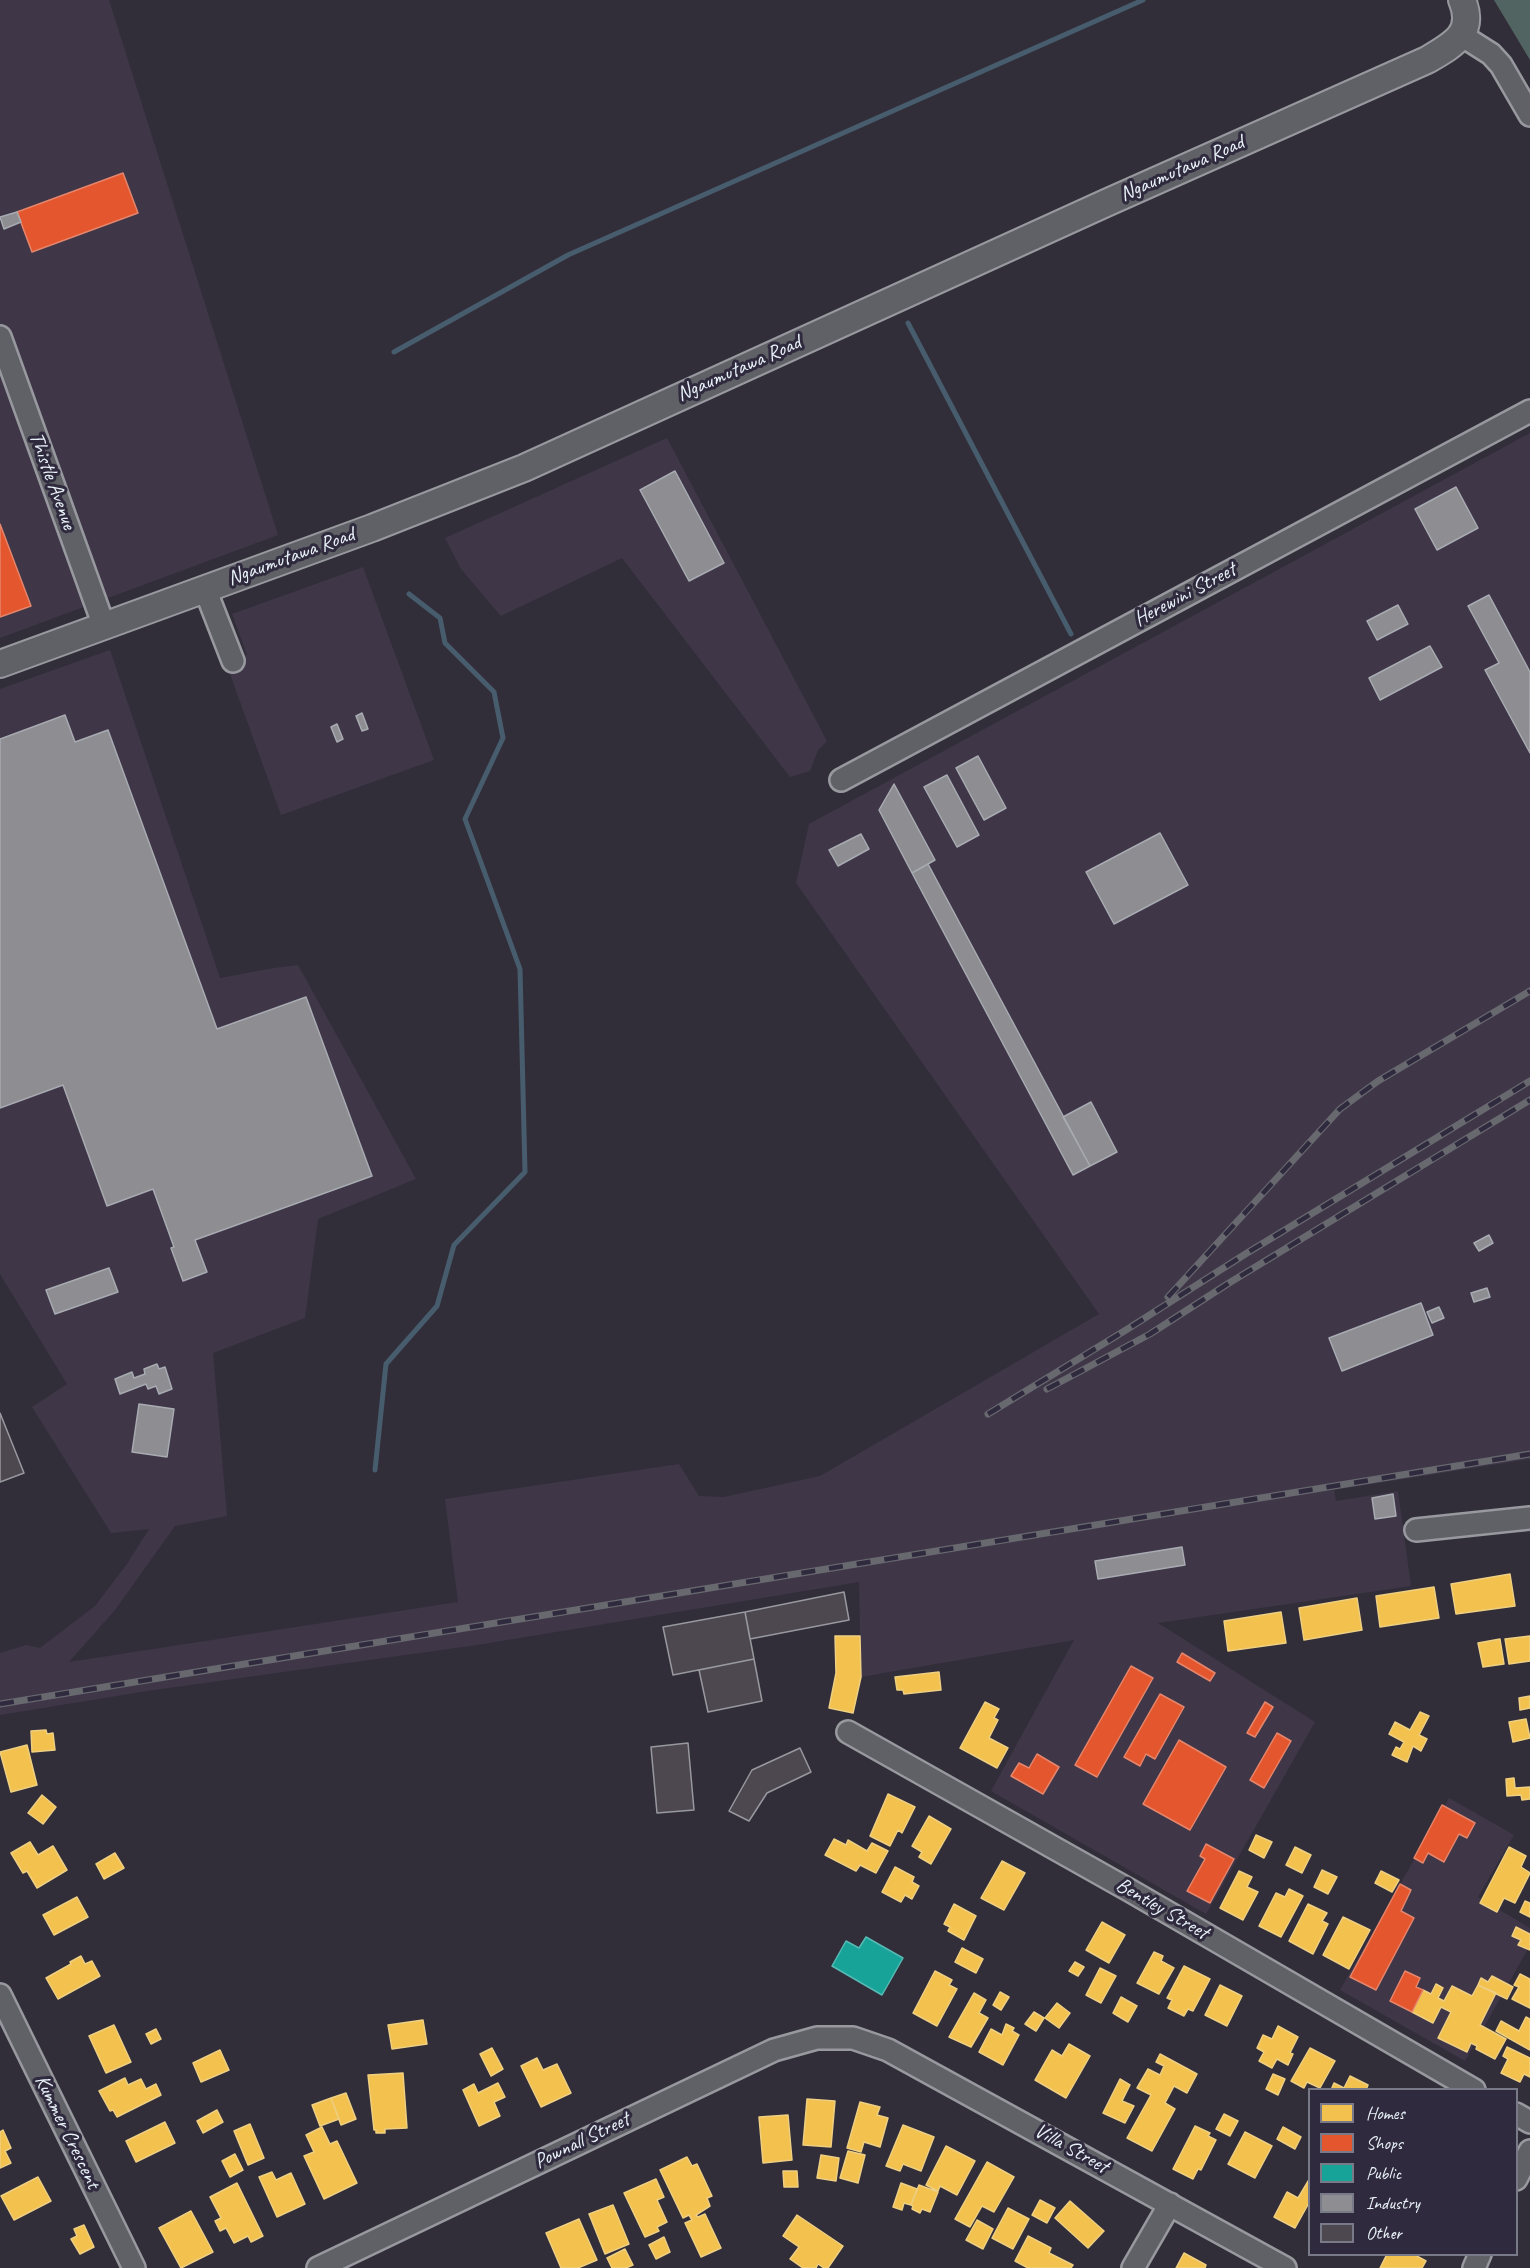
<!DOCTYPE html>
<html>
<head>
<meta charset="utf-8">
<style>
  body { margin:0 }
  #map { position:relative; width:1530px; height:2268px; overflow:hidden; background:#312e39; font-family:Caveat,sans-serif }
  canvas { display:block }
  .legend { position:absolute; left:1308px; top:2088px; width:210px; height:168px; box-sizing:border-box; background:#2f2a3d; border:2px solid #797a88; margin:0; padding:8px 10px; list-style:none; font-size:18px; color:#e8f1f8 }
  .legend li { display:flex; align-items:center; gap:12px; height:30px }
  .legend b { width:30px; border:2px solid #797a88 }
</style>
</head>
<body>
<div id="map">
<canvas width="1530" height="2268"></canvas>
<ul class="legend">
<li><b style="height:16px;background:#f2c14e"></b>Homes</li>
<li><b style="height:16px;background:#e4572e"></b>Shops</li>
<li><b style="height:16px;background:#17a398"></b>Public</li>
<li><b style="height:16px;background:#8d8d92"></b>Industry</li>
<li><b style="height:16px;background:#4d4750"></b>Other</li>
</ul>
</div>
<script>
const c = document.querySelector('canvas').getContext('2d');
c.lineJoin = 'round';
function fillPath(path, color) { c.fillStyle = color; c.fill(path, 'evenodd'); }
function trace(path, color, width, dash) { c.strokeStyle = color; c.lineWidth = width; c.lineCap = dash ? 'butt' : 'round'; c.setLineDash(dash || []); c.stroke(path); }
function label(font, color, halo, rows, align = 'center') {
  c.font = font + ' Caveat,sans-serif'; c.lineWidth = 6; c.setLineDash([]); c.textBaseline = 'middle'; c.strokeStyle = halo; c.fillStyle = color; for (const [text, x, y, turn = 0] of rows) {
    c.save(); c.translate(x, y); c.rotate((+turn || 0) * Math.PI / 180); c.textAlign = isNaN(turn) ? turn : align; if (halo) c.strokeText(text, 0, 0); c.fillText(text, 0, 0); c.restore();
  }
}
fillPath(new Path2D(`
  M0 0H109L278 535 0 638Z
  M1530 433V1459L1334 1490 1336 1501 1398 1491 1411 1586 1158 1623 1315 1722 1206 1914 991 1791 1074 1640 861 1677 859 1582 477 1645 147 1691 0 1715V1653L26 1645 40 1648 95 1606 127 1564 149 1529 111 1533 32 1407 67 1384 0 1274V689L110 650 220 978 274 968 298 965 416 1179 318 1219 305 1318 213 1353 227 1516 175 1526 115 1610 69 1662 458 1602 445 1499 679 1464 699 1496 724 1497 820 1476 1099 1314 796 883 809 824Z
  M667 438 827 741 818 750 810 771 790 777 622 558 501 616 461 569 445 538Z
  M363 567 434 760 281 815 226 663 247 655 232 614Z
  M1449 1798 1514 1835 1478 1897 1530 1928V1945L1465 2061 1340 1990Z`), '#3f3648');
fillPath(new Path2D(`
  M1494 0H1530V60Z`), '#516461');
const homes = new Path2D(`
  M1510 1574 1515 1606 1456 1614 1451 1584Z
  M1434 1587 1439 1618 1380 1627 1376 1596Z
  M1357 1598 1362 1630 1304 1640 1299 1608Z
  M1281 1612 1286 1643 1228 1651 1224 1621Z
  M835 1636H860L861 1677 853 1713 829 1708 836 1673Z
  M1530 1636V1661L1509 1664 1505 1639Z
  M1500 1639 1504 1664 1483 1667 1478 1643Z
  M939 1672 941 1690 904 1694 903 1690H897L895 1677Z
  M1530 1696V1708L1520 1710 1519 1698Z
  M985 1702 999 1709 994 1718 998 1720 989 1738 1008 1748 997 1768 960 1748Z
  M1420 1712 1429 1716 1419 1735 1427 1739 1421 1751 1413 1746 1407 1762 1392 1755 1396 1747 1400 1749 1404 1742 1389 1734 1395 1722 1410 1730Z
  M1526 1719 1530 1738 1513 1742 1509 1722Z
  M46 1730 47 1734 53 1733 55 1750 32 1752 31 1731Z
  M27 1745 37 1785 11 1792 0 1752Z
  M1514 1778 1515 1788 1530 1787V1799L1522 1800 1521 1795 1507 1796 1506 1779Z
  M888 1794 915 1807 902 1833 898 1830 890 1846 870 1836Z
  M42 1795 56 1807 43 1824 28 1813Z
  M929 1816 951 1829 931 1864 919 1857 922 1852 912 1846Z
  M1256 1835 1272 1842 1264 1858 1249 1850Z
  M834 1839 846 1845 848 1840 867 1851 872 1843 888 1851 876 1873 860 1865 856 1871 825 1855Z
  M30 1842 38 1855 53 1846 67 1870 37 1888 27 1871 23 1873 11 1853Z
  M1295 1847 1311 1855 1302 1873 1286 1865Z
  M1509 1847 1526 1856 1521 1867 1530 1873 1515 1903 1504 1898 1497 1912 1480 1903Z
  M115 1853 124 1868 104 1879 96 1864Z
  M1002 1861 1025 1873 1004 1910 981 1898Z
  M895 1867 914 1877 912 1882 919 1886 912 1899 905 1895 901 1902 882 1892Z
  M1322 1870 1337 1877 1328 1894 1314 1887Z
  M1239 1871 1252 1877 1247 1887 1258 1892 1243 1920 1220 1908Z
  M1381 1871 1399 1880 1392 1892 1375 1883Z
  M1289 1889 1303 1896 1281 1937 1259 1926 1276 1893 1285 1897Z
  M77 1897 88 1917 54 1935 43 1915Z
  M1525 1901 1530 1903V1917L1520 1912Z
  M954 1904 976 1916 964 1940 948 1931 950 1927 944 1924Z
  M1308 1904 1327 1913 1322 1921 1328 1924 1313 1954 1289 1941Z
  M1343 1917 1370 1930 1349 1969 1323 1955Z
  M1102 1922 1125 1935 1109 1963 1086 1950Z
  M1516 1927 1530 1934V1950L1518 1945 1521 1940 1512 1936Z
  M962 1948 983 1959 976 1973 955 1962Z
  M1154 1952 1163 1956 1161 1961 1174 1968 1159 1994 1137 1983Z
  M81 1956 85 1964 92 1961 100 1976 58 1999 46 1978 71 1964 70 1962Z
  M1075 1962 1084 1967 1078 1976 1069 1971Z
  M1184 1966 1210 1979 1193 2011 1188 2009 1184 2016 1168 2008 1172 2000 1167 1998Z
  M1100 1968 1116 1976 1101 2003 1086 1995Z
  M935 1971 952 1980 949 1985 957 1989 937 2026 913 2013Z
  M1520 1974 1530 1979V2008L1512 1999 1519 1987 1514 1985Z
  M1492 1976 1513 1987 1507 1999 1478 1985 1481 1978 1488 1982Z
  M1436 1984 1443 1988 1438 1998 1444 2001 1452 1986 1472 1996 1478 1985 1496 1993 1480 2025 1506 2039 1495 2059 1476 2049 1477 2046 1471 2043 1467 2052 1438 2038 1451 2012 1441 2007 1433 2023 1412 2012 1423 1990 1431 1994Z
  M1220 1985 1242 1996 1227 2026 1205 2015Z
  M1000 1992 1009 1997 1001 2010 993 2005Z
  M974 1993 986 2000 979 2013 988 2018 971 2047 949 2037Z
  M1121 1997 1137 2006 1128 2022 1113 2013Z
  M1057 2003 1070 2013 1059 2028 1045 2018Z
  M1034 2012 1044 2018 1036 2031 1025 2024Z
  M1526 2017 1530 2019V2050L1496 2031 1501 2021 1519 2031Z
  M423 2020 427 2044 392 2049 388 2025Z
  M1006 2024 1014 2028 1012 2031 1019 2035 1003 2065 979 2052 991 2029 1002 2035Z
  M114 2025 131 2062 106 2073 89 2036Z
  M1278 2026 1298 2037 1290 2053 1293 2054 1288 2065 1277 2059 1272 2068 1259 2061 1264 2052 1257 2048 1263 2035 1272 2039Z
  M156 2029 161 2039 151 2044 146 2034Z
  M1069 2044 1090 2056 1066 2098 1035 2080 1052 2050 1062 2056Z
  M1507 2047 1530 2058V2077L1524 2074 1520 2082 1501 2073 1508 2059 1503 2056Z
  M492 2048 503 2069 491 2076 480 2054Z
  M1310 2048 1335 2061 1320 2088 1307 2082 1304 2088 1291 2081Z
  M220 2050 229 2070 201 2082 193 2063Z
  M1160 2054 1197 2074 1187 2093 1174 2086 1165 2103 1175 2109 1152 2151 1127 2138 1151 2095 1137 2088 1148 2069 1160 2075 1164 2066 1156 2062Z
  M537 2058 543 2070 557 2064 571 2093 541 2107 521 2066Z
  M403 2073 407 2128 385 2129V2133H376V2130H374L368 2075Z
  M1273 2074 1285 2079 1278 2095 1266 2089Z
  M1350 2076 1368 2085 1366 2090H1331L1334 2083 1344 2088Z
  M125 2078 128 2085 141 2079 146 2089 156 2084 161 2095 117 2117 113 2110 110 2111 99 2091Z
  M1120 2079 1130 2085 1122 2101 1134 2106 1125 2123 1103 2113Z
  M498 2083 505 2097 494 2102 500 2116 479 2126 463 2090 474 2084 478 2093Z
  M346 2093 356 2119 341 2125 331 2098Z
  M331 2098 339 2119 320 2126 312 2105Z
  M807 2099 835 2101 831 2147 803 2145Z
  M860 2102 880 2107 877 2115 888 2118 880 2147 864 2142 861 2152 847 2148Z
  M217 2110 223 2122 203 2133 197 2121Z
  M1224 2114 1238 2121 1230 2136 1216 2129Z
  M788 2115 792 2160 763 2163 759 2117Z
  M165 2122 175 2143 136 2162 126 2141Z
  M250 2124 264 2158 248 2165 234 2131Z
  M903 2125 934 2137 921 2171 903 2164 900 2171 886 2166Z
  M1195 2126 1210 2133 1208 2136 1216 2140 1201 2170 1198 2169 1193 2179 1173 2169Z
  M322 2127 330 2144 337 2141 357 2183 324 2199 304 2156 314 2152 306 2135Z
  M1283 2127 1301 2137 1295 2149 1277 2139Z
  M3 2130 11 2148 5 2151 11 2163 0 2168V2132Z
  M1245 2132 1272 2146 1255 2178 1228 2164Z
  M946 2146 975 2161 957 2195 940 2186 938 2191 926 2185Z
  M848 2151 865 2155 858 2183 840 2178Z
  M235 2154 243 2170 230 2177 222 2161Z
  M821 2155 839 2158 836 2181 817 2178Z
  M687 2157 692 2166 697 2164 712 2196 707 2198 710 2206 696 2215 698 2217 705 2214 721 2248 701 2257 685 2223 692 2220 689 2215 683 2218 660 2170Z
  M987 2162 1014 2177 994 2212 982 2206 970 2227 955 2219Z
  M783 2171H797L798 2187H784Z
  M272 2172 276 2180 291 2173 305 2204 277 2217 259 2177Z
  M38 2177 51 2201 14 2220 1 2196Z
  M1310 2178V2201L1295 2228 1274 2217 1287 2192 1298 2198Z
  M656 2179 664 2197 657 2200 667 2222 657 2227 659 2231 645 2237 624 2193Z
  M237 2183 263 2236 251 2242 248 2236 234 2243 226 2228 220 2231 215 2221 221 2218 210 2197Z
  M901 2183 917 2189 911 2205 904 2203 902 2210 893 2207Z
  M919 2185 938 2192 930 2212 922 2209 920 2213 912 2209 913 2206 911 2205Z
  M1040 2200 1055 2208 1047 2223 1032 2215Z
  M1070 2201 1104 2231 1088 2248 1055 2218Z
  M613 2205 629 2244 605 2254 589 2214Z
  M1008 2208 1029 2219 1013 2249 992 2238Z
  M191 2211 213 2252 181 2268 159 2228Z
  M797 2215 843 2246 828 2268H824L818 2264 816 2268H803L790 2259 799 2247 783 2236Z
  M579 2219 597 2260 578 2268H561L546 2233Z
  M977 2220 993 2229 983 2249 966 2240Z
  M84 2225 94 2247 80 2254 71 2239 77 2236 74 2229Z
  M1028 2236 1051 2248 1049 2253 1073 2265 1071 2268H1028L1015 2261Z
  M664 2237 670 2252 656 2259 649 2245Z
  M625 2249 633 2265 626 2268H612L607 2258Z
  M1184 2253 1206 2265 1205 2268H1176Z
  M1387 2254H1413L1426 2261 1422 2268H1380Z`);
fillPath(homes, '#f2c14e');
trace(homes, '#efcf81', 1.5);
const shops = new Path2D(`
  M123 173 138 213 32 252 17 212Z
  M0 524 31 606 0 617Z
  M1182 1653 1215 1673 1210 1681 1177 1662Z
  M1131 1666 1153 1678 1097 1777 1075 1765Z
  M1160 1694 1184 1707 1155 1759 1146 1754 1140 1766 1124 1757Z
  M1265 1702 1273 1707 1255 1737 1247 1733Z
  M1277 1733 1291 1741 1264 1788 1250 1780Z
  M1179 1740 1226 1767 1190 1830 1143 1804Z
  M1037 1754 1059 1767 1043 1794 1011 1776 1019 1763 1029 1768Z
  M1442 1805 1475 1823 1467 1838 1459 1834 1444 1862 1428 1853 1423 1863 1414 1858Z
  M1206 1844 1234 1859 1210 1903 1187 1891 1205 1859 1200 1856Z
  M1400 1884 1411 1890 1401 1911 1414 1918 1376 1990 1350 1977Z
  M1405 1971 1420 1978 1416 1987 1423 1990 1412 2012 1390 2001Z`);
fillPath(shops, '#e4572e');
trace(shops, '#e5856b', 1.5);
const public = new Path2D(`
  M866 1937 903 1958 882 1995 832 1966 846 1941 859 1948Z`);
fillPath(public, '#17a398');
trace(public, '#56bab5', 1.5);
const industry = new Path2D(`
  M17 212 21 222 4 229 0 217Z
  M675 471 724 563 689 581 640 490Z
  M1456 487 1478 528 1437 550 1415 509Z
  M1489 595 1530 672V753L1485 670 1499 663 1468 606Z
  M1398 605 1408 624 1377 640 1367 621Z
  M1430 646 1442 667 1380 700 1369 678Z
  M362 713 368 729 362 731 356 716Z
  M65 715 75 742 108 730 217 1029 306 997 372 1176 195 1240 207 1272 183 1281 171 1248 174 1247 153 1189 107 1206 63 1085 0 1108V739Z
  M337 724 343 739 337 742 331 727Z
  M978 756 1006 808 984 820 956 768Z
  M947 775 979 835 957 847 924 787Z
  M894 784 935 860 912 873 879 810Z
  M1160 833 1188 885 1114 924 1086 872Z
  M861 834 869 849 838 866 829 850Z
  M928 864 1090 1166 1073 1175 912 873Z
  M1091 1102 1117 1152 1090 1166 1063 1117Z
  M1489 1235 1493 1243 1479 1251 1474 1243Z
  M109 1268 118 1292 55 1314 46 1290Z
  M1487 1288 1490 1297 1474 1302 1471 1293Z
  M1421 1303 1433 1335 1342 1371 1329 1338Z
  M1439 1307 1444 1318 1432 1323 1427 1312Z
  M157 1364 159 1369 165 1367 172 1389 159 1394 156 1386 148 1389 146 1384 120 1394 115 1379 132 1372 134 1378 145 1374 144 1369Z
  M139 1404 174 1409 167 1457 132 1452Z
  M1393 1494 1396 1516 1375 1519 1372 1498Z
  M1182 1547 1185 1565 1098 1579 1095 1561Z`);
fillPath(industry, '#8d8d92');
trace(industry, '#a8abb1', 1.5);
trace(new Path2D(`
  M908 323 1071 634
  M394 352 568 255 1143 0
  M375 1470 386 1364 437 1306 454 1245 525 1172 520 969 465 819 503 738 494 692 445 643 440 618 409 594`), '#475c6d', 5);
const building = new Path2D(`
  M0 1413 24 1473 0 1482Z
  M844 1592 849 1620 750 1639 745 1612Z
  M745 1612 754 1659 673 1675 663 1627Z
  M754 1659 762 1701 708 1712 699 1670Z
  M688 1743 694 1810 657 1813 651 1747Z
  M800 1748 811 1772 767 1793 749 1821 729 1811 752 1770Z`);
fillPath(building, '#4d4750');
trace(building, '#98999f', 1.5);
const minor = new Path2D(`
  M1461 35 1491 54 1501 65 1530 115
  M0 337 104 626
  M205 589 233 661
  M841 780 1530 411
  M1416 1530 1530 1518
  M848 1732 1129 1890 1474 2090
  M0 1995 134 2268
  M1516 2114 1530 2122
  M1516 2179 1530 2151
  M318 2268 774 2050 817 2038H853L888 2050 1285 2268
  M1133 2268 1170 2204
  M1474 2268 1480 2254`);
const major = new Path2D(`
  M0 664 372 528 524 468 1106 203 1427 60C1453 45 1476 33 1462 0`);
trace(minor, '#98999f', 26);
trace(major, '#98999f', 30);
trace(minor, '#606067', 21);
trace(major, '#606067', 26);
const rail = new Path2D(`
  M1168 1297 1340 1109 1378 1081 1530 991
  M1047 1389 1150 1334 1229 1283 1530 1100
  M988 1414 1126 1330 1247 1253 1530 1081
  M0 1704 1530 1454`);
trace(rail, '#68686f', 7);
trace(rail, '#2f2a3d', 4.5, [14]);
label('21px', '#e8f1f8', '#2f2a3d', [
  ["Ngaumutawa Road",1182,169,-24],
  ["Ngaumutawa Road",739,369,-24],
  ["Thistle Avenue",52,481,70],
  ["Ngaumutawa Road",291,557,-20],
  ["Herewini Street",1185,595,-28],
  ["Bentley Street",1162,1909,30],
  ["Kummer Crescent",67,2132,64],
  ["Pownall Street",582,2141,-26],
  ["Villa Street",1071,2149,29]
]);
</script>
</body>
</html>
